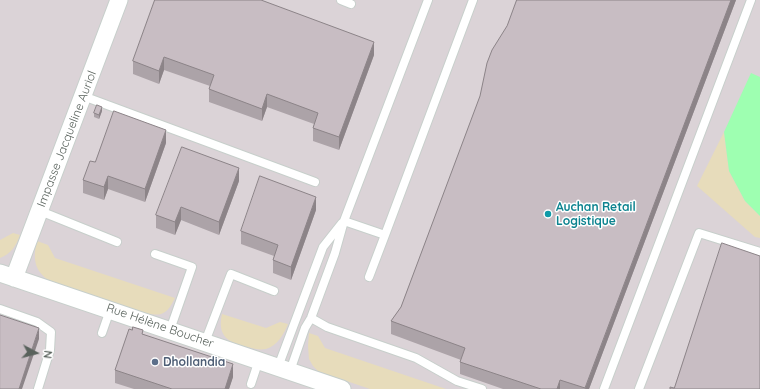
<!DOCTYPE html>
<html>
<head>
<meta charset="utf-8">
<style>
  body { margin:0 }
  #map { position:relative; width:760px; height:389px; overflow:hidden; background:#ede0e6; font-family:Quicksand,sans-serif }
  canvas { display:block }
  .north { position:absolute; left:16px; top:333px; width:40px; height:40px; -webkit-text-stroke:3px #fff; paint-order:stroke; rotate:97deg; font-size:11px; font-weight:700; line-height:16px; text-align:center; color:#59625c }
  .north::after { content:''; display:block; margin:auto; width:14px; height:18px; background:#59625c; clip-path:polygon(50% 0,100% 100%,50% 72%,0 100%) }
</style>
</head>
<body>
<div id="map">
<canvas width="760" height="389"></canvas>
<div class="north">N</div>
</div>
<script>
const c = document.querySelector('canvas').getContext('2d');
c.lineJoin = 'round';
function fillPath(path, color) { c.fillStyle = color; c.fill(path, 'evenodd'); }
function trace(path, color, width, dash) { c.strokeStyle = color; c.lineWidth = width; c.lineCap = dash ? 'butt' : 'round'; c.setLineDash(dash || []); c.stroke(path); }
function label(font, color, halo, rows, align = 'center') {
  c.font = font + ' Quicksand,sans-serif'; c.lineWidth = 3; c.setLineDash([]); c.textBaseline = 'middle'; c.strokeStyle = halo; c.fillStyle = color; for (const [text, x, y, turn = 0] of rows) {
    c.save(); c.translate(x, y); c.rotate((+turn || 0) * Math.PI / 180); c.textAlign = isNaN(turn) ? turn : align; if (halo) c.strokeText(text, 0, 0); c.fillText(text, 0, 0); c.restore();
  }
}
fillPath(new Path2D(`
  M0 0H760V389H0Z`), '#dbd3d7');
fillPath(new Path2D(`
  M724 132 729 171 745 201 760 216V238L755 237 697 186Z
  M13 233 20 235C16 246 11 254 0 258V240Z
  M37 241 48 245 55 258 175 298C171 305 169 311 161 314 147 319 72 290 54 283 35 274 32 260 37 241Z
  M222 314 266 328 280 322 288 324C284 334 277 346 266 349 260 350 254 349 248 347 228 343 217 336 222 314Z
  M309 333 318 336 325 348 446 389H370L326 374 318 371 313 366 309 359 308 346Z`), '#e7dcbb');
fillPath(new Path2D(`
  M751 73 760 77V216L745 201 729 171 724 132Z`), '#9effb1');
const service = new Path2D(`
  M341 0 351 4
  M83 96 315 182
  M40 211 117 242
  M344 221 385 235 473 0
  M155 254 192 267 170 330
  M369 277 385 235
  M0 309 37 322 51 332 50 350 38 389
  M311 318 327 327 416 358 457 381 482 389
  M102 333 110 310
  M205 342 231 274 274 291
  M278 367 323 247 342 223
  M290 371 305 328 311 318 335 253 344 221 428 0
  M251 384 259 360
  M604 389 751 0
  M639 389 699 233 760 252`);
const minor = new Path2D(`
  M0 273 342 389
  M14 278 119 0`);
trace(service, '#c7cfcb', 10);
trace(minor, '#c7cfcb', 19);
trace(service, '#fff', 8);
trace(minor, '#fff', 17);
fillPath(new Path2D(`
  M155 0 374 55 339 150 313 141V128L314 124 267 107 262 121 209 102V89L210 86 164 70 159 84 133 74V61Z
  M517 0H736L589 389H503L460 374V362L461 360 391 334V321L401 307Z
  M102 111 99 119 94 117V113Z
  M166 143 145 202 108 189 104 200 83 193V180Z
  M239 181 219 235 181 220 175 235 156 228V215Z
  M316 210 291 280 273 273V260L274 256 241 244V231Z
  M143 334 233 377 229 389H134L115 383V370Z`), '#aca3a8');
fillPath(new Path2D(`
  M731 0H736L589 389H585Z
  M374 42V55L339 150V137Z
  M164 57V70L159 84V71Z
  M267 94V107L262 121V109Z
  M102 107V111L99 119V115Z
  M166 130V143L145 202V189Z
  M239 168V181L219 235V222Z
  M108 176V189L104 200V187Z
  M316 197V210L291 280V267Z
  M181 207V220L175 235V222Z
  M39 328V339L22 389H19Z
  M233 364V377L229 389H225Z
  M560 380V389H557Z`), '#8c8488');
const building = new Path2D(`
  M155 0H261L374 42 339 137 313 128 318 113 267 94 262 109 209 89 214 75 164 57 159 71 133 61Z
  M517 0H731L585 388 560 380 557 389H541L460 362 465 348 391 321 401 307 480 96 487 63 492 50 507 26Z
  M97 105 102 107 99 115 94 113Z
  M114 111 166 130 145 189 108 176 104 187 83 180 90 161 95 162Z
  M182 147 239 168 219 222 181 207 175 222 156 215Z
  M260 176 316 197 291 267 273 260 278 245 241 231Z
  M722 243 760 256V389H670V387L674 388Z
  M0 315 39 328 19 389H0Z
  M133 327 143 330 142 334 233 364 225 389H172L115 370 129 329 132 330Z`);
fillPath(building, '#c8bdc3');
trace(building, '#8c8488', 1);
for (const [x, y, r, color] of [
  [548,214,4,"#0f9aa8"],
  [155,362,4,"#5c6f8a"]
]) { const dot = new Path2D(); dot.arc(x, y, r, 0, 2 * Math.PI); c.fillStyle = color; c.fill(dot); trace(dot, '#fff', 1.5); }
label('12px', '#59625c', '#fff', [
  ["Impasse Jacqueline Auriol",67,139,-69],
  ["Rue Hélène Boucher",160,326,19]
]);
label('bold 12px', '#0d838f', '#fff', [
  ["Auchan Retail",556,207],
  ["Logistique",556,221]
], 'left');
label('bold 12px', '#4e5e75', '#fff', [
  ["Dhollandia",163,362]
], 'left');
</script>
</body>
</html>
